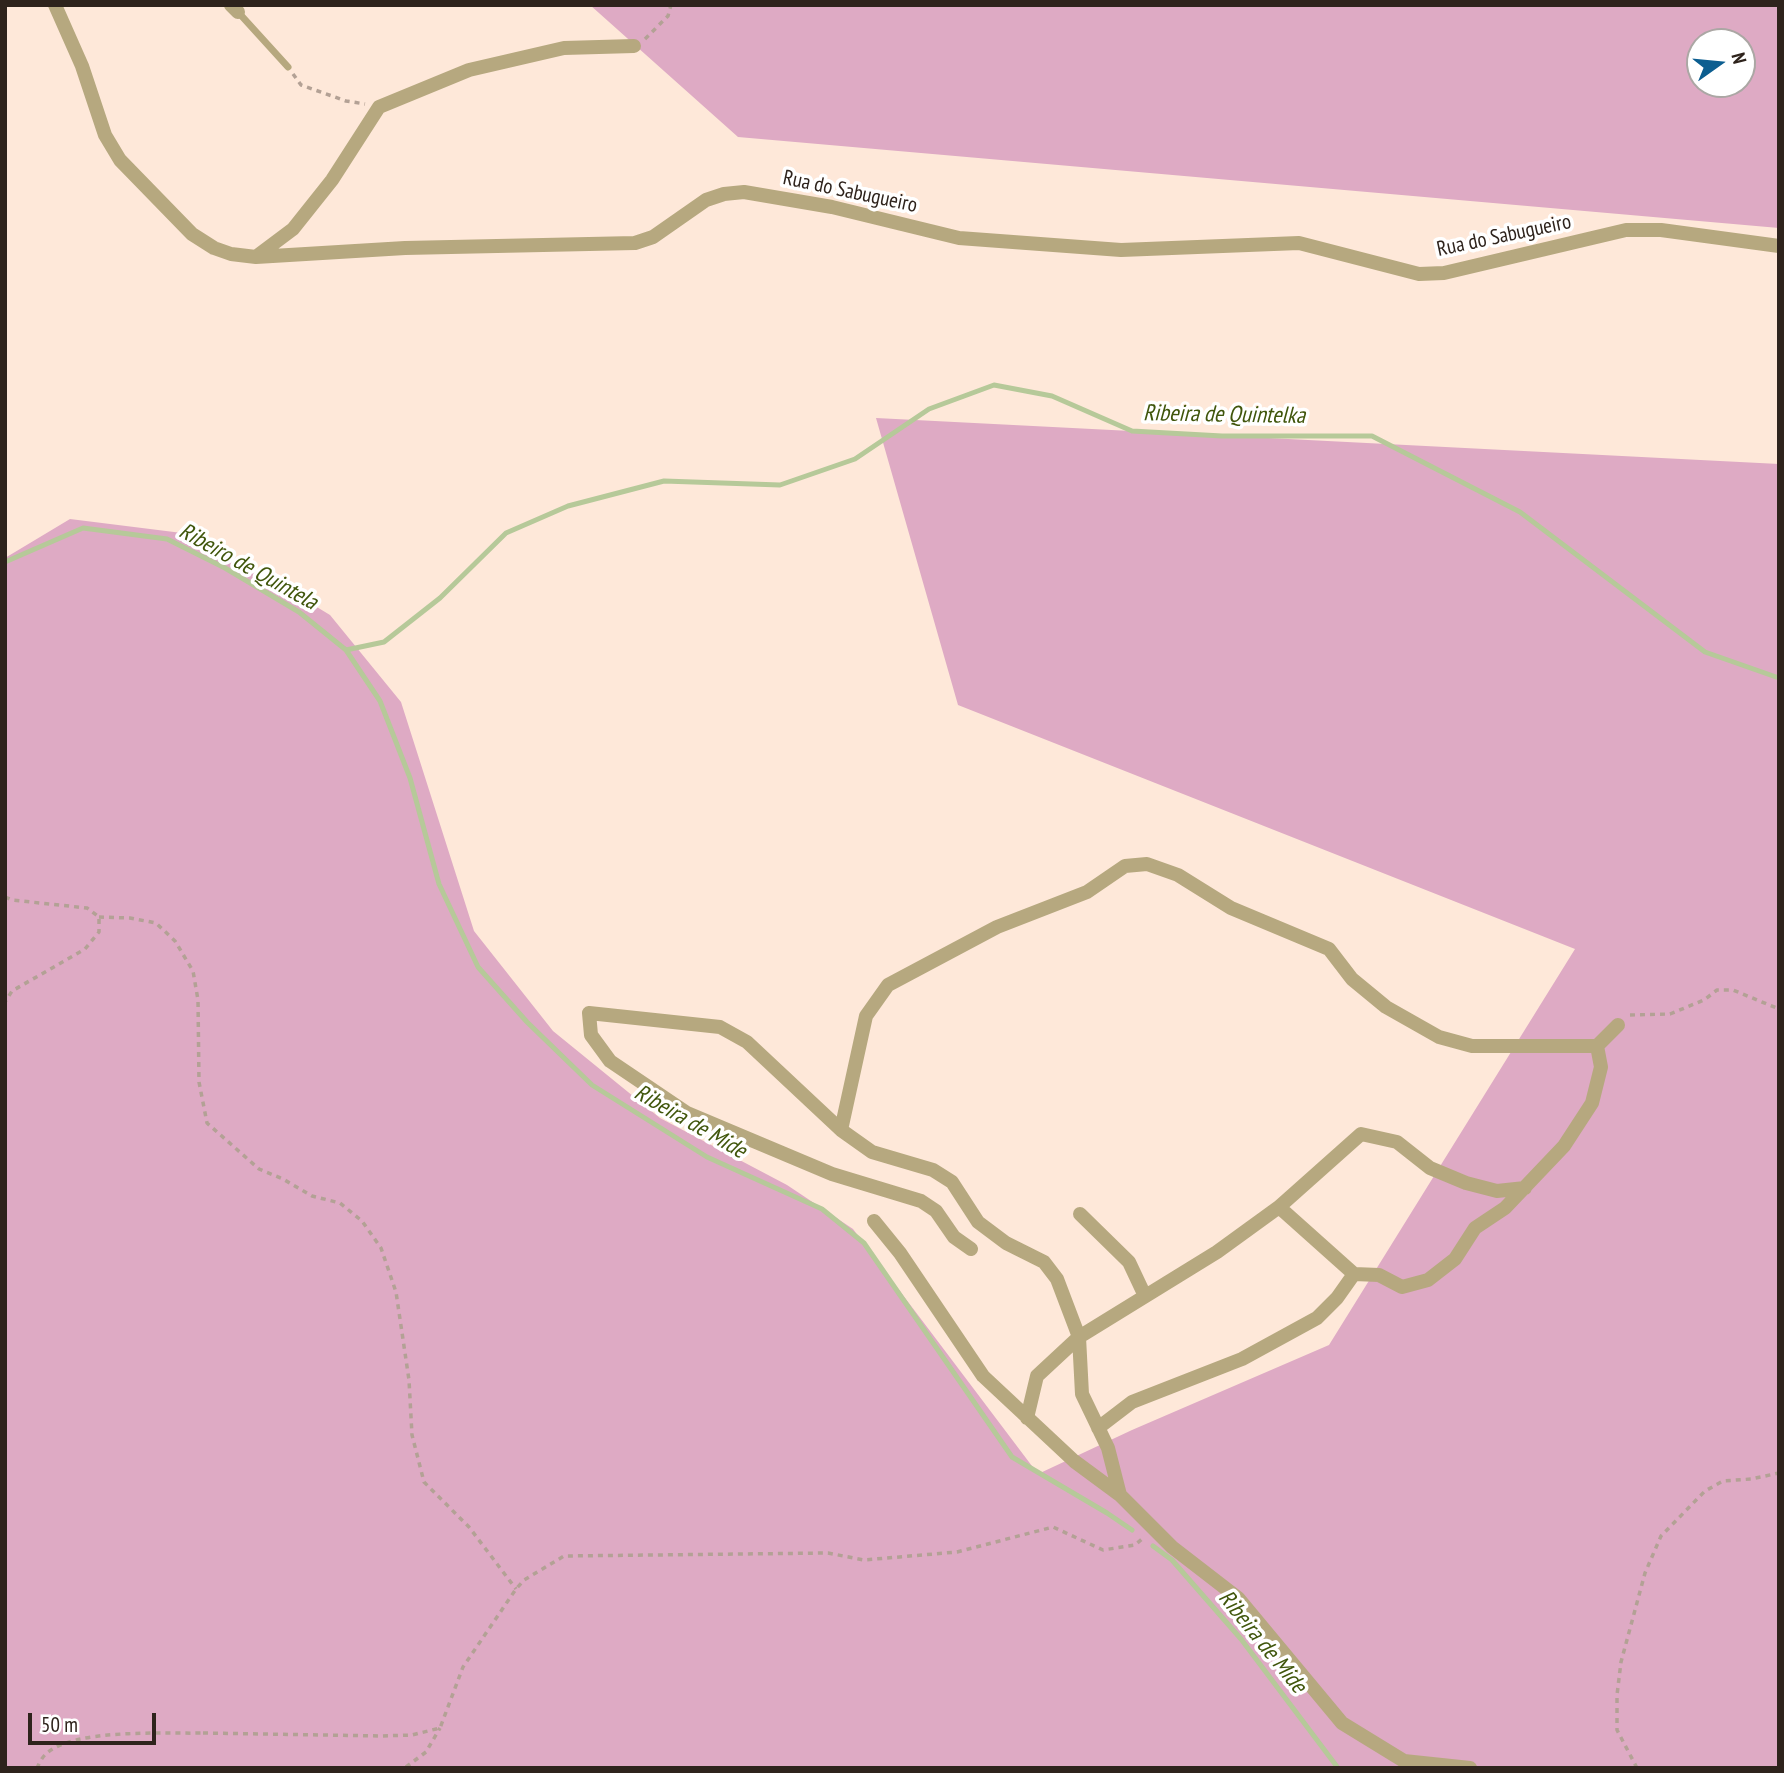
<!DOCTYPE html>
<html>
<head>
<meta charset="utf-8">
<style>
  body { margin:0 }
  #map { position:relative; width:1784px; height:1773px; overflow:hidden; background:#fee8d9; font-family:"PT Sans Narrow",sans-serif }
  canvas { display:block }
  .frame { position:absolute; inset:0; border:7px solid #2e231c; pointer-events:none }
  .north { position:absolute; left:1686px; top:28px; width:70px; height:70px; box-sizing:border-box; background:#fff; border:2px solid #aba7a4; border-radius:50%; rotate:75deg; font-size:19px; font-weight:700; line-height:28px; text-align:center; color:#2e231c }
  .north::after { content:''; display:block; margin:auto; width:24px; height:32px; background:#0c5e90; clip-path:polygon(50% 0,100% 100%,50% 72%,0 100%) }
  .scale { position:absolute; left:28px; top:1713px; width:128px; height:32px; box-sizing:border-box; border:4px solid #2e231c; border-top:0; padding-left:9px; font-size:21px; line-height:24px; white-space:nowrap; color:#2e231c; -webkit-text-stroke:5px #fff; paint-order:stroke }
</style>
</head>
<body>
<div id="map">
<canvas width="1784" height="1773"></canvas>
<div class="frame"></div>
<div class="north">N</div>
<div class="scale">50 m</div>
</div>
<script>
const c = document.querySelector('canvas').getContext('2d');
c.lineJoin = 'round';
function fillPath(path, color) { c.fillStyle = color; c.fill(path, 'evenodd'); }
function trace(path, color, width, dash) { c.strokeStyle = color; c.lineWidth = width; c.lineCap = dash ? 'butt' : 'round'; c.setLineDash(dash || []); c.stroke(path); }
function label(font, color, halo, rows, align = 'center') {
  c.font = font + ' "PT Sans Narrow",sans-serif'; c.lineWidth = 7; c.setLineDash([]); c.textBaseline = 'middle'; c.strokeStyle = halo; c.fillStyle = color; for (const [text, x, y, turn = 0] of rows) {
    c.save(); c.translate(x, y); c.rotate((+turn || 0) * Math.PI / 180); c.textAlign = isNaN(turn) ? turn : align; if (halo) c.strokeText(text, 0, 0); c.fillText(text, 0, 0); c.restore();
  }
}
fillPath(new Path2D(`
  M590 5H1779V228L738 137ZM1700 42H1742V84H1700Z
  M876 418 1779 464V1768H5V558L70 519 198 535 330 615 401 702 474 931 553 1031 660 1118 787 1185 853 1229 1038 1474 1132 1430 1329 1345 1575 949 958 705Z`), '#deaac4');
trace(new Path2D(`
  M5 562 83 528 167 539 225 568 299 612 346 650 380 701 410 778 439 884 478 967 527 1022 592 1085 707 1157 822 1209 864 1243 1012 1457 1107 1513 1132 1530
  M346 650 384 642 440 598 506 533 568 506 664 481 780 485 855 459 929 409 994 385 1052 396 1132 431 1222 436H1372L1520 512 1705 652 1779 678
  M1153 1546 1172 1560 1241 1639 1338 1768`), '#b6c999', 5);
trace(new Path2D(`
  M645 39 668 16 671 5
  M293 74 301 85 346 101 365 104
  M5 897 12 900 87 908 99 917V932L85 949 12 991 5 1002
  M99 917 130 918 156 923 175 941 193 971 198 1000 199 1082 207 1123 259 1169 283 1179 312 1196 340 1203 362 1221 381 1248 396 1292 409 1380 412 1435 424 1482 469 1527 516 1589
  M1630 1015 1670 1014 1704 1000 1717 990H1733L1779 1009
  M203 1733 381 1736 412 1735 440 1728 463 1667 516 1589 524 1580 564 1556 828 1553 864 1560 957 1552 1053 1527 1103 1550 1135 1545 1142 1539
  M406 1767 426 1752 440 1728
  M37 1768C39 1764 42 1757 46 1754 73 1728 165 1734 203 1733
  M1637 1768 1617 1730V1695L1621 1662 1645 1573 1661 1536 1705 1491 1723 1481 1751 1479 1779 1473`), '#b3a195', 3.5, [5, 5]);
trace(new Path2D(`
  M238 12 288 67`), '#b6a87f', 7);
trace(new Path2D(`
  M55 5 82 66 105 135 120 160 192 234 214 248 231 254 256 257 405 248 635 243 653 237 706 200 724 194 744 192 832 207 959 238 1121 250 1299 243 1419 274 1444 273 1626 230H1661L1779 246
  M231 5 238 12
  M257 256 293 229 332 180 379 107 469 70 564 48 634 46
  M841 1130 866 1016 888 985 997 927 1087 892 1125 866 1147 864 1178 875 1231 908 1329 949 1352 979 1386 1007 1439 1037 1472 1046H1597
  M1279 1207 1361 1134 1397 1142 1430 1168 1466 1183 1497 1191 1525 1188
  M1080 1214 1129 1262 1145 1296
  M874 1221 900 1253 983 1376 1074 1461 1120 1495 1172 1547 1238 1598 1342 1723 1404 1761 1470 1768
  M971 1249 954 1237 936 1211 921 1201 832 1174 687 1113 610 1061 591 1035 589 1013 720 1027 747 1042 841 1130 872 1152 933 1170 952 1182 978 1222 1006 1243 1044 1262 1057 1279 1079 1337 1082 1394 1108 1448 1120 1495
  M1027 1418 1037 1376 1079 1337 1217 1252 1279 1207 1354 1274 1379 1275 1402 1287 1428 1280 1455 1259 1475 1228 1505 1208 1564 1146 1592 1103 1601 1067 1597 1046 1618 1025
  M1098 1428 1132 1402 1242 1359 1317 1318 1337 1298 1354 1274`), '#b6a87f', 14);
label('21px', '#2e231c', '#fff', [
  ["Rua do Sabugueiro",850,192,12],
  ["Rua do Sabugueiro",1504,236,-12]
]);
label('italic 23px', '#40560c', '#fff', [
  ["Ribeira de Quintelka",1224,415,1],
  ["Ribeiro de Quintela",248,567,29],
  ["Ribeira de Mide",690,1122,30],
  ["Ribeira de Mide",1262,1642,51]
]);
</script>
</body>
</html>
